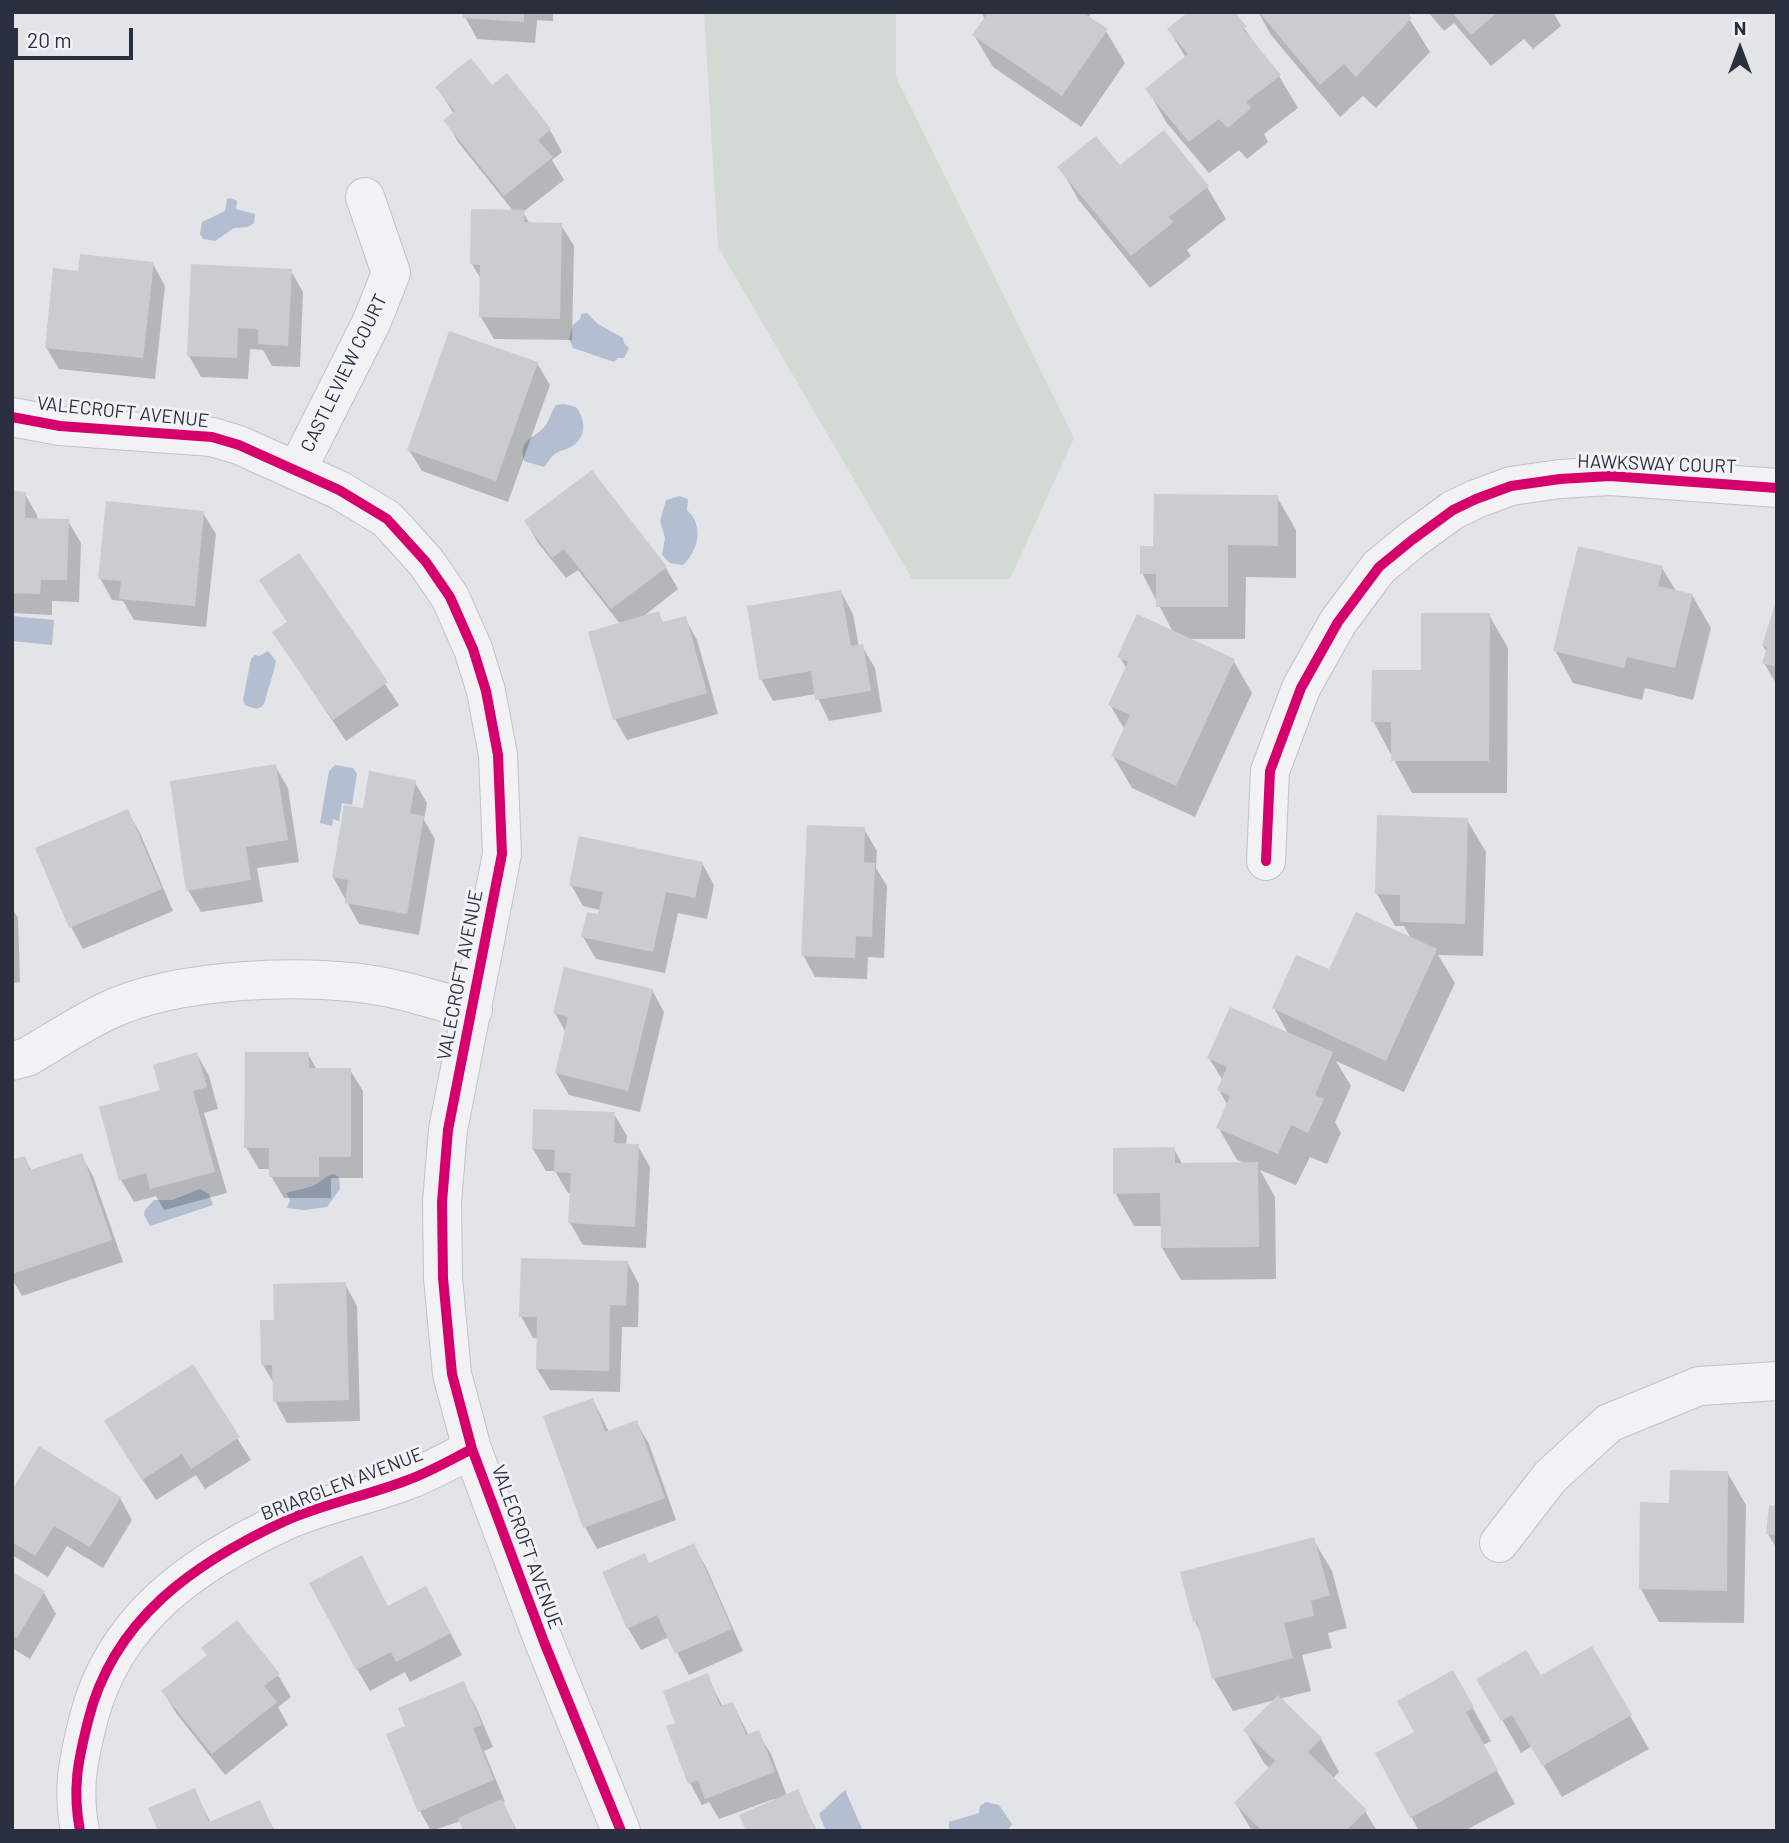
<!DOCTYPE html>
<html>
<head>
<meta charset="utf-8">
<style>
  body { margin:0 }
  #map { position:relative; width:1789px; height:1843px; overflow:hidden; background:#e3e4e7; font-family:Barlow,sans-serif }
  canvas { display:block }
  .frame { position:absolute; inset:0; border:14px solid #2a2f40; pointer-events:none }
  .north { position:absolute; left:1705px; top:14px; width:70px; height:70px; -webkit-text-stroke:5px #f0f2f6; paint-order:stroke; rotate:0deg; font-size:19px; font-weight:700; line-height:28px; text-align:center; color:#2a2f40 }
  .north::after { content:''; display:block; margin:auto; width:24px; height:32px; background:#2a2f40; clip-path:polygon(50% 0,100% 100%,50% 72%,0 100%) }
  .scale { position:absolute; left:14px; top:28px; width:119px; height:32px; box-sizing:border-box; border:4px solid #2a2f40; border-top:0; padding-left:9px; font-size:21px; line-height:24px; white-space:nowrap; color:#2a2f40; -webkit-text-stroke:5px #f0f2f6; paint-order:stroke }
</style>
</head>
<body>
<div id="map">
<canvas width="1789" height="1843"></canvas>
<div class="frame"></div>
<div class="north">N</div>
<div class="scale">20 m</div>
</div>
<script>
const c = document.querySelector('canvas').getContext('2d');
c.lineJoin = 'round';
function fillPath(path, color) { c.fillStyle = color; c.fill(path, 'evenodd'); }
function trace(path, color, width, dash) { c.strokeStyle = color; c.lineWidth = width; c.lineCap = dash ? 'butt' : 'round'; c.setLineDash(dash || []); c.stroke(path); }
function label(font, color, halo, rows, align = 'center') {
  c.font = font + ' Barlow,sans-serif'; c.lineWidth = 6; c.setLineDash([]); c.textBaseline = 'middle'; c.strokeStyle = halo; c.fillStyle = color; for (const [text, x, y, turn = 0] of rows) {
    c.save(); c.translate(x, y); c.rotate((+turn || 0) * Math.PI / 180); c.textAlign = isNaN(turn) ? turn : align; if (halo) c.strokeText(text, 0, 0); c.fillText(text, 0, 0); c.restore();
  }
}
fillPath(new Path2D(`
  M704 12H896V77L1074 438 1010 579H912L718 247Z`), '#d2dad3');
fillPath(new Path2D(`
  M231 198 237 201 236 209 255 214 254 223 248 227 234 228 215 241 203 239 200 234 202 222 225 211 227 199Z
  M587 313 598 324 623 338 624 343 629 348 624 358H618L614 362 573 348 569 339 573 325 580 319 581 314Z
  M564 404 576 407C586 420 587 438 571 447 566 450 560 450 555 454 550 457 548 463 544 467L524 461C517 439 536 438 545 426 550 419 551 412 556 405Z
  M680 496 688 499 687 510C704 525 699 550 683 565L670 563 662 555 665 538 660 521 666 500Z
  M12 616 54 620 52 645 12 641Z
  M268 651 276 661C274 670 272 677 270 684 264 698 268 716 245 705L243 700 251 659 255 655 259 656Z
  M335 765 353 768 357 774 352 805 342 803 339 821 333 819 332 826 320 823 329 771Z
  M334 1174 339 1177 340 1189 327 1207 304 1210 287 1208 290 1200 286 1193C294 1190 301 1190 309 1187 319 1185 323 1176 334 1174Z
  M200 1189 209 1194 213 1205 150 1226 144 1215 145 1210 154 1200H172Z
  M845 1790 863 1831H826L819 1814Z
  M986 1802 999 1805 1012 1824 1007 1831H949V1822L979 1813 980 1806Z`), '#b3bed1');
fillPath(new Path2D(`
  M465 12H553V21L537 20 535 43 477 39 465 17Z
  M981 12H1092L1088 18 1106 31 1125 63 1081 127 993 67 974 35 985 19Z
  M1232 12 1279 76 1298 108 1264 134 1268 142 1247 159 1239 150 1209 173 1166 122 1148 90 1186 58 1169 30Z
  M1258 12H1405L1430 52 1376 108 1363 96 1340 117 1271 35Z
  M1428 12H1553L1561 26 1533 49 1524 39 1491 66 1454 23 1444 31Z
  M506 75 550 130 562 152 552 160 564 180 523 212 530 224 561 225 574 246 572 340 494 339 481 317 482 281 472 264 514 212 458 142 446 120 454 114 437 87H492Z
  M1060 167H1119L1207 187 1226 219 1187 250 1191 256 1150 288 1078 199Z
  M153 264 165 286 155 379 59 369 46 347 79 273Z
  M291 271 303 292 300 367 272 366 263 350 250 349 248 379 201 377 189 356Z
  M537 363 550 385 508 502 422 471 409 450Z
  M12 493 25 494 37 515V520L68 521 81 543 79 602 52 601V615L12 613Z
  M1277 497 1296 530V578L1246 577 1245 639H1188L1233 660 1252 693 1195 817 1132 788 1113 756 1125 730 1110 705 1127 669 1119 656 1173 632 1142 573 1155 548Z
  M203 513 216 534 206 627 134 620 123 601 112 600 100 578Z
  M526 522 666 568 678 589 640 619 658 613 664 624 685 618 697 640 718 714 627 740 615 719 620 624 578 570 566 578 538 543Z
  M299 555 399 705 346 741 274 633 288 623 261 581Z
  M1662 568 1676 591 1692 595 1711 628 1693 700 1645 688 1642 700 1573 683 1555 650Z
  M841 592 853 614 859 647 862 646 875 668 882 712 829 721 816 694 773 701 761 679Z
  M1777 601V685L1764 663 1767 652 1763 646Z
  M1489 615 1508 648 1507 793H1412L1373 721 1423 672Z
  M275 766 288 788 299 862 257 868 263 902 201 912 188 890Z
  M414 781 427 803 424 820 435 839 419 935 359 924 333 877 364 810Z
  M127 811 140 833 173 911 83 949 71 927 37 849Z
  M1467 820 1486 852 1483 956 1438 955 1455 983 1404 1092 1336 1061 1351 1086 1335 1122 1341 1133 1327 1164 1310 1157 1296 1185 1260 1170 1275 1197 1276 1279 1181 1280 1162 1248V1226H1134L1115 1193 1174 1149 1183 1165 1247 1164 1237 1160 1218 1127 1228 1106 1219 1090 1223 1081 1209 1058 1289 1035 1274 1008 1330 972 1412 940 1404 926H1395L1377 894Z
  M864 829 877 851 876 868 887 886 884 958 868 957 867 979 815 977 803 955Z
  M702 863 714 885 707 919 678 913 665 973 596 959 583 937 599 916 600 910 583 906 571 885Z
  M12 908 18 918 20 982 12 983Z
  M652 990 664 1012 640 1112 569 1095 556 1073 566 1033 555 1013Z
  M197 1054 209 1076 218 1109 204 1113 227 1193 164 1210 156 1196 134 1202 121 1180 162 1091Z
  M308 1054 317 1070H350L363 1091V1178H331V1198H284L271 1176V1169H259L246 1147Z
  M614 1114 627 1136 626 1145 638 1146 650 1167 646 1248 583 1245 570 1223 572 1194 568 1193 555 1171H546L533 1149Z
  M81 1155 93 1176 123 1262 22 1296 12 1279V1162L24 1158 32 1171Z
  M627 1262 639 1284 638 1327H622L620 1392 550 1390 537 1369 538 1338H533L521 1316Z
  M345 1284 357 1306 360 1421 287 1423 275 1401 274 1384 263 1365 276 1322Z
  M192 1367 251 1460 205 1489 196 1475 156 1500 119 1444Z
  M593 1400 609 1432 636 1422 649 1444 676 1520 597 1549 585 1527Z
  M1727 1472 1746 1505 1744 1623 1659 1622 1641 1589 1671 1505Z
  M12 1493 120 1498 132 1520 103 1568 67 1546 48 1577 12 1555Z
  M1777 1508V1549L1768 1534Z
  M1313 1539 1332 1571 1347 1628 1328 1633 1332 1648 1302 1655 1311 1691 1279 1699 1321 1739 1339 1772 1332 1779 1365 1811 1377 1831H1252L1236 1804 1270 1769 1264 1763 1245 1730 1275 1700 1233 1711 1214 1679 1202 1635 1195 1622Z
  M694 1546 706 1567 743 1651 689 1675 669 1637 641 1650 628 1628 650 1565Z
  M12 1574 44 1593 56 1614 30 1659 12 1648Z
  M388 1608 438 1610 462 1655 410 1682 405 1672 370 1691 357 1669Z
  M1591 1648 1649 1749 1562 1797 1532 1746 1521 1753 1479 1679 1540 1677Z
  M1453 1672 1491 1741 1483 1745 1515 1804 1464 1831H1419L1377 1754 1417 1733Z
  M278 1675 291 1697 278 1707 288 1725 225 1775 176 1713 163 1691Z
  M707 1676 723 1707 733 1704 749 1736 758 1733 771 1754 787 1796 797 1792 817 1831H748L775 1801 774 1799 719 1819 709 1802 702 1805 690 1783 668 1728 677 1724Z
  M463 1683 475 1705 493 1747 484 1751 505 1802 503 1803 517 1831H465L461 1821 431 1831 420 1811 407 1727Z
  M194 1790 211 1823 259 1802 275 1831H160Z`), '#0003');
fillPath(new Path2D(`
  M463 12H524V22L463 18Z
  M983 12H1082L1108 29 1062 96 972 35 987 14Z
  M1188 12H1235L1247 27 1243 29 1281 75 1246 102 1251 108 1228 128 1219 119 1189 142 1145 89 1188 54 1167 29Z
  M1259 12H1407L1412 18 1356 77 1344 64 1320 85Z
  M1452 12H1498L1471 35Z
  M471 58 492 85 507 73 551 129 538 140 553 157 504 196 443 120 455 111 435 87Z
  M1164 130 1209 186 1169 217 1174 222 1131 256 1057 167 1096 136 1120 165Z
  M471 209 525 210 524 222 562 223 560 319 479 317 480 265 470 264Z
  M80 254 154 262 143 358 45 348 53 268 78 271Z
  M191 264 292 269 288 346 258 344V329L238 328 237 358 187 356Z
  M449 331 538 362 496 481 407 450Z
  M592 470 667 567 611 609 564 549 552 558 524 521Z
  M12 491 26 492 25 518 69 519 67 580H41L40 594 12 593Z
  M1154 494 1278 495V546L1228 545V607H1156V574H1140V546H1153Z
  M106 501 204 511 195 606 119 599 121 581 98 579Z
  M1578 546 1663 566 1658 586 1693 594 1675 668 1627 657 1624 668 1553 651Z
  M299 553 388 682 333 720 272 632 287 622 259 580Z
  M841 590 851 646 863 644 871 691 815 700 811 671 759 680 747 606Z
  M1777 597V667L1762 663 1767 647 1762 646Z
  M659 611 662 622 686 616 707 693 613 720 588 632Z
  M1421 613H1490L1489 761H1391V722H1371L1372 670H1421Z
  M1137 614 1235 659 1176 786 1111 756 1130 715 1108 705 1128 662 1117 657Z
  M276 764 288 840 246 847 251 880 186 891 170 781Z
  M369 771 416 780 410 813 424 816 407 914 345 903 348 880 332 877 344 805 363 808Z
  M128 809 162 889 69 928 35 848Z
  M1377 815 1468 818 1465 924 1400 922V895L1375 894Z
  M807 825 865 827 864 862 875 863 872 937 856 936 855 958 801 956Z
  M579 836 703 862 695 898 666 892 653 952 581 937 587 912 598 914 603 892 569 885Z
  M1356 912 1437 949 1386 1061 1272 1008 1296 955 1329 969Z
  M564 967 653 989 628 1091 555 1073 568 1017 553 1013Z
  M1230 1007 1333 1052 1315 1095 1324 1099 1308 1133 1291 1125 1278 1154 1216 1128 1230 1096 1217 1090 1227 1067 1207 1058Z
  M197 1052 207 1087 193 1091 215 1172 150 1189 146 1173 119 1181 99 1107 160 1090 153 1065Z
  M245 1052H309V1068H351V1157H319V1177H269V1148H244Z
  M533 1109 615 1112 614 1143 639 1144 635 1227 568 1223 571 1173 554 1172 555 1150 532 1149Z
  M1175 1147V1163L1258 1162 1259 1247 1161 1248 1160 1193 1113 1194V1148Z
  M82 1153 112 1240 12 1274V1160L25 1156 30 1170Z
  M521 1258 628 1261 626 1306 610 1305 609 1371 536 1369 537 1317H519Z
  M346 1282 349 1400 273 1402 272 1365H261L260 1320H274L273 1284Z
  M193 1364 240 1437 191 1469 182 1454 142 1480 104 1421Z
  M593 1398 605 1432 637 1420 665 1498 583 1528 543 1416Z
  M39 1446 121 1497 90 1547 54 1526 35 1556 12 1542V1490Z
  M1670 1470 1728 1471 1727 1591 1639 1589 1640 1502 1669 1503Z
  M1769 1505 1777 1506V1535L1766 1534Z
  M1314 1537 1330 1595 1311 1601 1314 1616 1284 1623 1293 1658 1212 1679 1197 1621 1193 1622 1180 1572Z
  M694 1543 732 1629 675 1654 657 1615 627 1629 602 1572 645 1553 649 1563Z
  M362 1555 388 1606 426 1586 451 1633 396 1662 391 1652 356 1670 309 1583Z
  M12 1572 45 1591 17 1638 12 1635Z
  M237 1620 280 1674 264 1686 277 1702 212 1754 161 1691 207 1655 201 1648Z
  M1592 1646 1632 1715 1542 1766 1512 1715 1501 1721 1476 1679 1526 1650 1541 1675Z
  M1453 1670 1474 1707 1466 1712 1498 1770 1410 1818 1375 1753 1414 1732 1397 1701Z
  M708 1673 720 1706 733 1702 746 1735 759 1730 775 1772 705 1799 698 1780 688 1784 666 1726 675 1723 663 1691Z
  M464 1681 482 1725 473 1728 494 1780 418 1812 386 1734 405 1726 398 1708Z
  M1278 1695 1322 1738 1308 1752 1367 1810 1346 1831H1262L1234 1803 1275 1761 1243 1730Z
  M195 1788 209 1822 260 1800 274 1831H158L148 1808Z
  M798 1789 816 1831H746L739 1815Z
  M502 1799 516 1831H463L458 1818Z`), '#cbcccf');
const street = new Path2D(`
  M12 417 60 426 212 437 239 445 339 490 387 519 426 562 450 597 473 649 486 691 498 755 502 854 448 1130 442 1202 443 1278 452 1374 472 1449 544 1642 621 1831
  M297 470 372 321 391 273 365 197
  M1266 861 1270 771 1301 688 1338 622 1379 567 1412 540 1453 510 1476 499 1511 486 1560 479 1610 476 1777 488
  M12 1061 27 1057C53 1042 78 1025 105 1012 176 977 313 972 390 988 418 994 445 1003 473 1010
  M1499 1543 1550 1477 1609 1423 1699 1386 1777 1381
  M80 1831C72 1789 78 1761 88 1721 113 1619 194 1563 285 1521 323 1504 366 1496 405 1481 428 1473 450 1460 472 1449`);
trace(street, '#c1c2c5', 40);
trace(street, '#f2f2f4', 38);
trace(new Path2D(`
  M12 417 60 426 212 437 239 445 339 490 387 519 426 562 450 597 473 649 486 691 498 755 502 854 448 1130 442 1202 443 1278 452 1374 472 1449 544 1642 621 1831
  M1266 861 1270 771 1301 688 1338 622 1379 567 1412 540 1453 510 1476 499 1511 486 1560 479 1610 476 1777 488
  M80 1831C72 1789 78 1761 88 1721 113 1619 194 1563 285 1521 323 1504 366 1496 405 1481 428 1473 450 1460 472 1449`), '#d6006c', 10);
label('19px', '#2a2f40', '#f0f2f6', [
  ["CASTLEVIEW COURT",344,373,-64],
  ["VALECROFT AVENUE",123,412,6],
  ["HAWKSWAY COURT",1657,464,2],
  ["VALECROFT AVENUE",460,975,-79],
  ["BRIARGLEN AVENUE",342,1484,-21],
  ["VALECROFT AVENUE",527,1547,70]
]);
</script>
</body>
</html>
